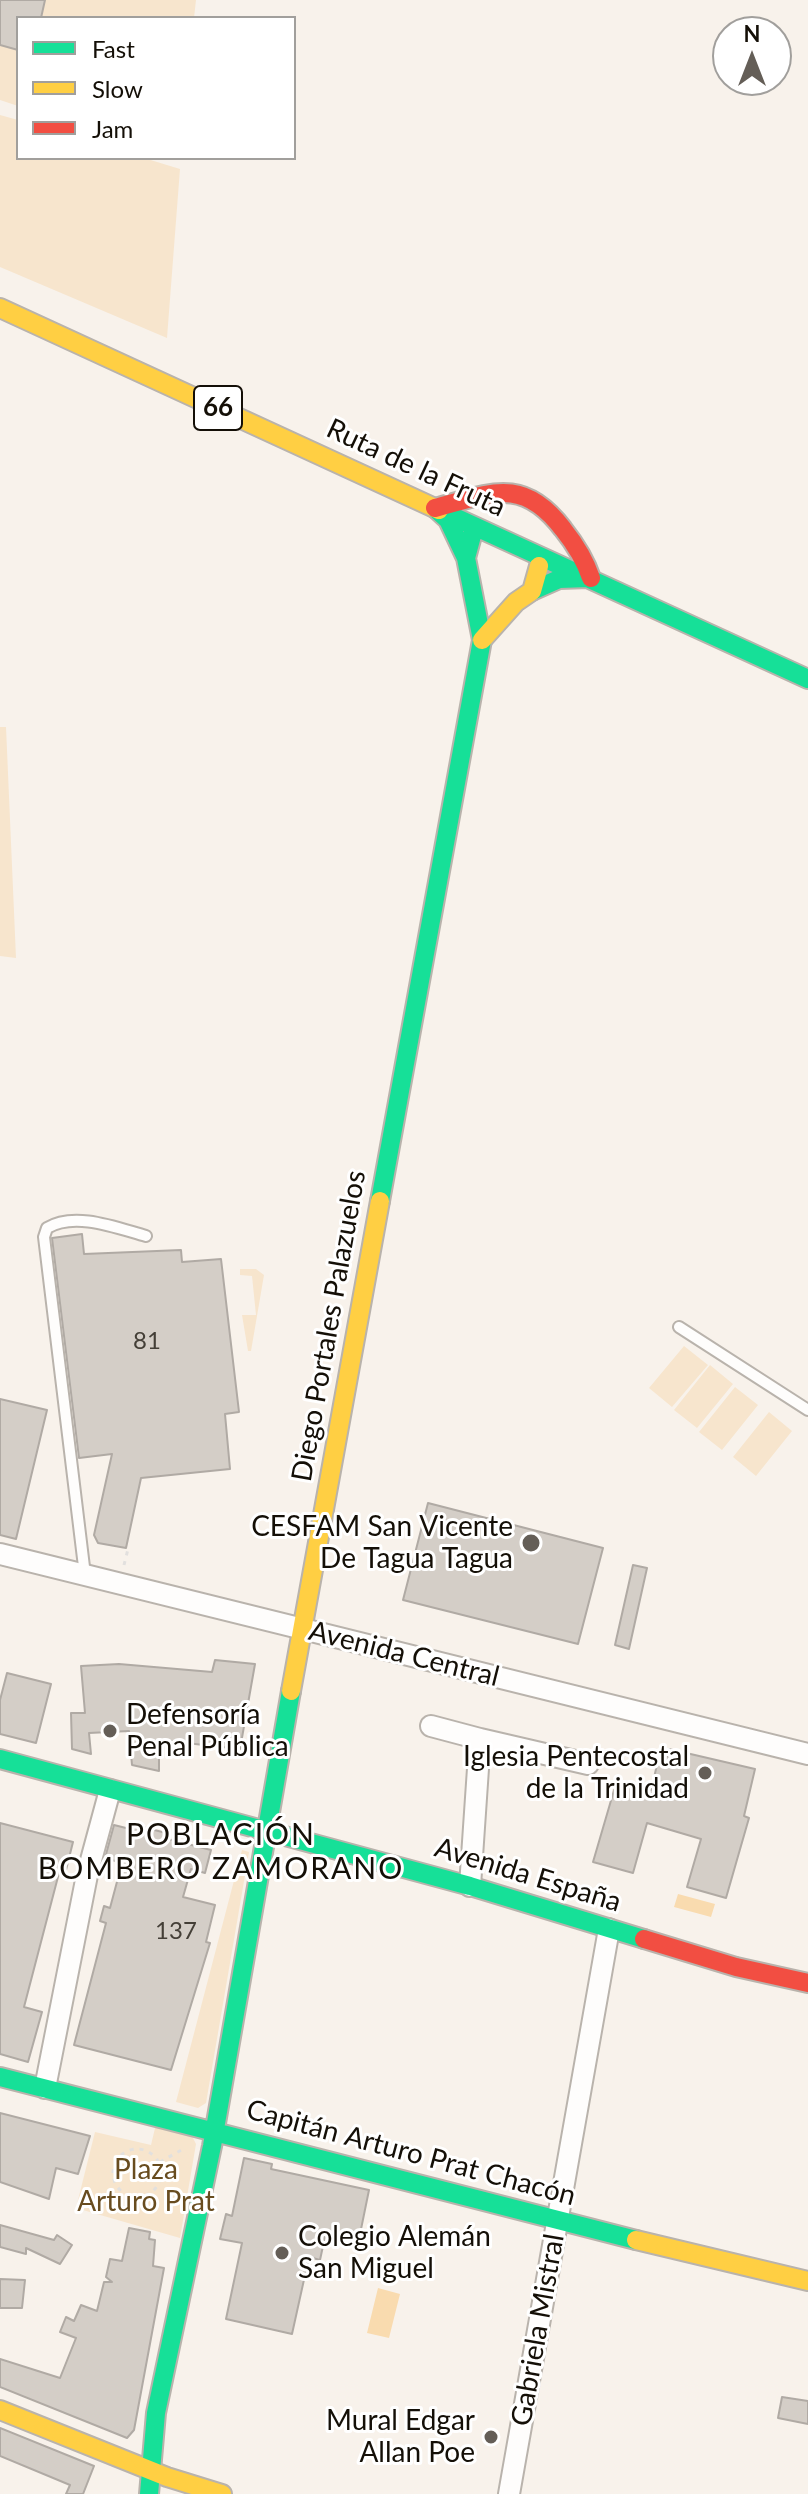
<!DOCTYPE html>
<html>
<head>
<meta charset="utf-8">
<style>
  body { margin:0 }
  #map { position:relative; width:808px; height:2494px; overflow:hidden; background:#f8f2eb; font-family:Lato,sans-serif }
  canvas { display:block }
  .legend { position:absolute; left:16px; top:16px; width:280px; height:144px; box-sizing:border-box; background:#fff; border:2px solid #a19f9c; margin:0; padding:10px 14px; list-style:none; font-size:24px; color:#140f07 }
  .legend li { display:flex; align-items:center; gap:16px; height:40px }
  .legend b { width:40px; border:2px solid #a19f9c }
  .north { position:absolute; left:712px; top:16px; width:80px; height:80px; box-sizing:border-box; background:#fff; border:2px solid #a19f9c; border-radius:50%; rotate:0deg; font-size:22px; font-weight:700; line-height:32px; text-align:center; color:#140f07 }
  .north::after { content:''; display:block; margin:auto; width:28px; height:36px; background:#645e57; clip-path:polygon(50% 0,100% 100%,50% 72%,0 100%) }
</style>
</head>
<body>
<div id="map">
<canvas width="808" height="2494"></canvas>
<ul class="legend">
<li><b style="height:10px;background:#16e098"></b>Fast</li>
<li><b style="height:10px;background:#ffcf43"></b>Slow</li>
<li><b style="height:10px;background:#f24e42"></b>Jam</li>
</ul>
<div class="north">N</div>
</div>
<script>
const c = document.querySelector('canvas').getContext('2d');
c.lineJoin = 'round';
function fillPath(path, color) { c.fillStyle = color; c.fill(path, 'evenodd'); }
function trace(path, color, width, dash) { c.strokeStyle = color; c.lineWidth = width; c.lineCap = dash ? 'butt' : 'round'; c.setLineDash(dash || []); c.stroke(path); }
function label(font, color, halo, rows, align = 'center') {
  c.font = font + ' Lato,sans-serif'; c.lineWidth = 6; c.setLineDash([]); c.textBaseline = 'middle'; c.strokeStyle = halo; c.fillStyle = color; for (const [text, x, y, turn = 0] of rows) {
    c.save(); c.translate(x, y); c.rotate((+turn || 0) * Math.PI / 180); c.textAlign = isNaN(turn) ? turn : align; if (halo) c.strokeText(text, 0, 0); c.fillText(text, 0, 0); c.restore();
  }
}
fillPath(new Path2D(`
  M0 0H196L194 18H18V106L0 100Z
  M0 115 18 120V158H144L180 169 167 338 0 267Z
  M0 727H6L16 958 0 956Z
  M240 1269H256L264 1275 251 1351H248L242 1315H256L252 1276 240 1275Z
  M684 1346 708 1365 672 1407 649 1388Z
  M710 1365 733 1384 697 1428 674 1410Z
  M735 1387 758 1405 722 1450 699 1432Z
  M769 1412 792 1431 756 1476 733 1457Z
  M242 1850 249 1852 206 2103 198 2108 176 2102Z
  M156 2124 192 2136 196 2144 180 2238 76 2208 95 2132 151 2145Z`), '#f7e5cd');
fillPath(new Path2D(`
  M678 1894 715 1904 711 1917 674 1907Z
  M378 2288 400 2294 389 2338 367 2333Z`), '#f9dbaf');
const building = new Path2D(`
  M0 0H45L41 18H18V50L0 45Z
  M82 1234 84 1254 181 1250 182 1262 221 1259 239 1412 225 1414 230 1469 141 1478 126 1548 98 1543 94 1535 112 1454 79 1458 52 1238Z
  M0 1399 47 1410 16 1539 0 1535Z
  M428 1503 603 1548 578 1644 403 1600Z
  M633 1565 647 1568 629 1649 615 1645Z
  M215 1660 255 1664 240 1749 159 1740V1771L132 1765 129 1731 89 1733 91 1754 72 1749 71 1713H85L81 1666 119 1664 212 1672Z
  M7 1673 51 1684 36 1743 0 1734V1700Z
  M669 1749 755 1769 744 1816 749 1818 726 1898 687 1887 701 1839 647 1823 633 1873 593 1862 617 1780 651 1790 657 1765 664 1766Z
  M0 1823 73 1842 65 1874 59 1873 24 2007 42 2012 28 2062 0 2054Z
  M114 1825 134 1830 135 1825 170 1834 168 1839 211 1850 205 1873 191 1869 183 1897 215 1905 206 1942 210 1943 171 2070 74 2045 106 1923 100 1921 104 1906 110 1908 122 1863 105 1858Z
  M0 2113 90 2136 78 2174 56 2168 49 2199 0 2182Z
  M244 2158 272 2164 271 2169 369 2190 359 2239 326 2232 320 2260 309 2257 292 2334 226 2319 242 2243 220 2239 226 2214 232 2216Z
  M0 2225 54 2240 57 2235 72 2245 60 2264 26 2248V2254L0 2247Z
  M129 2228 150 2232 149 2239 155 2240 153 2266 164 2268 134 2430 127 2438 0 2387V2359L60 2378 76 2338 60 2332 66 2317 74 2321 81 2305 97 2311 104 2282H112L106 2277 110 2259 122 2261Z
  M0 2279 25 2280 22 2308H0Z
  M782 2397 808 2401V2424L778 2418Z
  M0 2428 94 2466 83 2494H66L70 2485 0 2456Z`);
fillPath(building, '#d4cec7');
trace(building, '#b0aaa4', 2);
const lane = new Path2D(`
  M679 1327 808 1410
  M85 1575 44 1237 47 1228C75 1211 117 1228 146 1236`);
const street = new Path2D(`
  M0 1554 808 1754
  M431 1726 480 1739
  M470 1886 480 1739 588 1764
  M45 2088 87 1875 110 1790
  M509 2494 609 1929`);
const fast = new Path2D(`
  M436 509 448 520 466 558
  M439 510 808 679
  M532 591 559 579 589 578
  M380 1201 482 640 466 558 473 532
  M0 1759 470 1886 644 1939
  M0 2077 636 2240
  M149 2494 156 2413 212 2146 291 1691`);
const slow = new Path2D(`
  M0 308 439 510
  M482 640 516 602 532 591 539 566
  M291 1691 380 1201
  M636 2240 808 2281
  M0 2410 167 2477 222 2494`);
const jam = new Path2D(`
  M435 508C491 493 523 476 563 529 575 544 585 560 591 578
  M644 1939 736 1967 808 1983`);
trace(lane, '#b9b3ac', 14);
trace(street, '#b9b3ac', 24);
trace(fast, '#b9b3ac', 22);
trace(slow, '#b9b3ac', 22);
trace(jam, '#b9b3ac', 22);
trace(new Path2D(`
  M124 1565 128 1549
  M113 2173a24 24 0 1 1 48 0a24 24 0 1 1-48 0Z
  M160 2162 185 2148`), '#e2e0de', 3, [4, 6]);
trace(lane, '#fefdfc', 10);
trace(street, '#fefdfc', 20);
trace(fast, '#16e098', 18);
trace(slow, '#ffcf43', 18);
trace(jam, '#f24e42', 18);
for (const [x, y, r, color] of [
  [531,1543,10,"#645e57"],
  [110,1731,8,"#645e57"],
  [705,1773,8,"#645e57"],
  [282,2253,8,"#645e57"],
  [491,2437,8,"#645e57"]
]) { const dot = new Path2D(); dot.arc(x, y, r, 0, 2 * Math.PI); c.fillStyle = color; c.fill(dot); trace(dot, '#fff', 3); }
label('24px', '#443f37', null, [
  ["81",147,1341],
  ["137",176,1931]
]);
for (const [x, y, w] of [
  [218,408,48]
]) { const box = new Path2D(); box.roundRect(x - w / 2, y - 22, w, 44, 6); c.fillStyle = '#fff'; c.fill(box); trace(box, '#140f07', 2); }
label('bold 26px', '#140f07', null, [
  ["66",218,408]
]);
label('28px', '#140f07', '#fff', [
  ["Ruta de la Fruta",416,468,25],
  ["Diego Portales Palazuelos",329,1326,-80],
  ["Avenida Central",404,1654,14],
  ["Avenida España",528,1875,17],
  ["Capitán Arturo Prat Chacón",411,2153,15],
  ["Gabriela Mistral",538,2330,-80]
]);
label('28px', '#140f07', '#fff', [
  ["CESFAM San Vicente",513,1527],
  ["De Tagua Tagua",513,1559],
  ["Defensoría",126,1715,"left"],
  ["Penal Pública",126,1747,"left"],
  ["Iglesia Pentecostal",689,1757],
  ["de la Trinidad",689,1789],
  ["Colegio Alemán",298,2237,"left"],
  ["San Miguel",298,2269,"left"],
  ["Mural Edgar",475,2421],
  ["Allan Poe",475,2453]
], 'right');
label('28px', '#684c1f', '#fff', [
  ["Plaza",146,2170],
  ["Arturo Prat",146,2202]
]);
c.letterSpacing = '2px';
label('30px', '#140f07', '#fff', [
  ["POBLACIÓN",221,1835],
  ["BOMBERO ZAMORANO",221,1869]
]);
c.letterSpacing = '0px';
</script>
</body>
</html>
